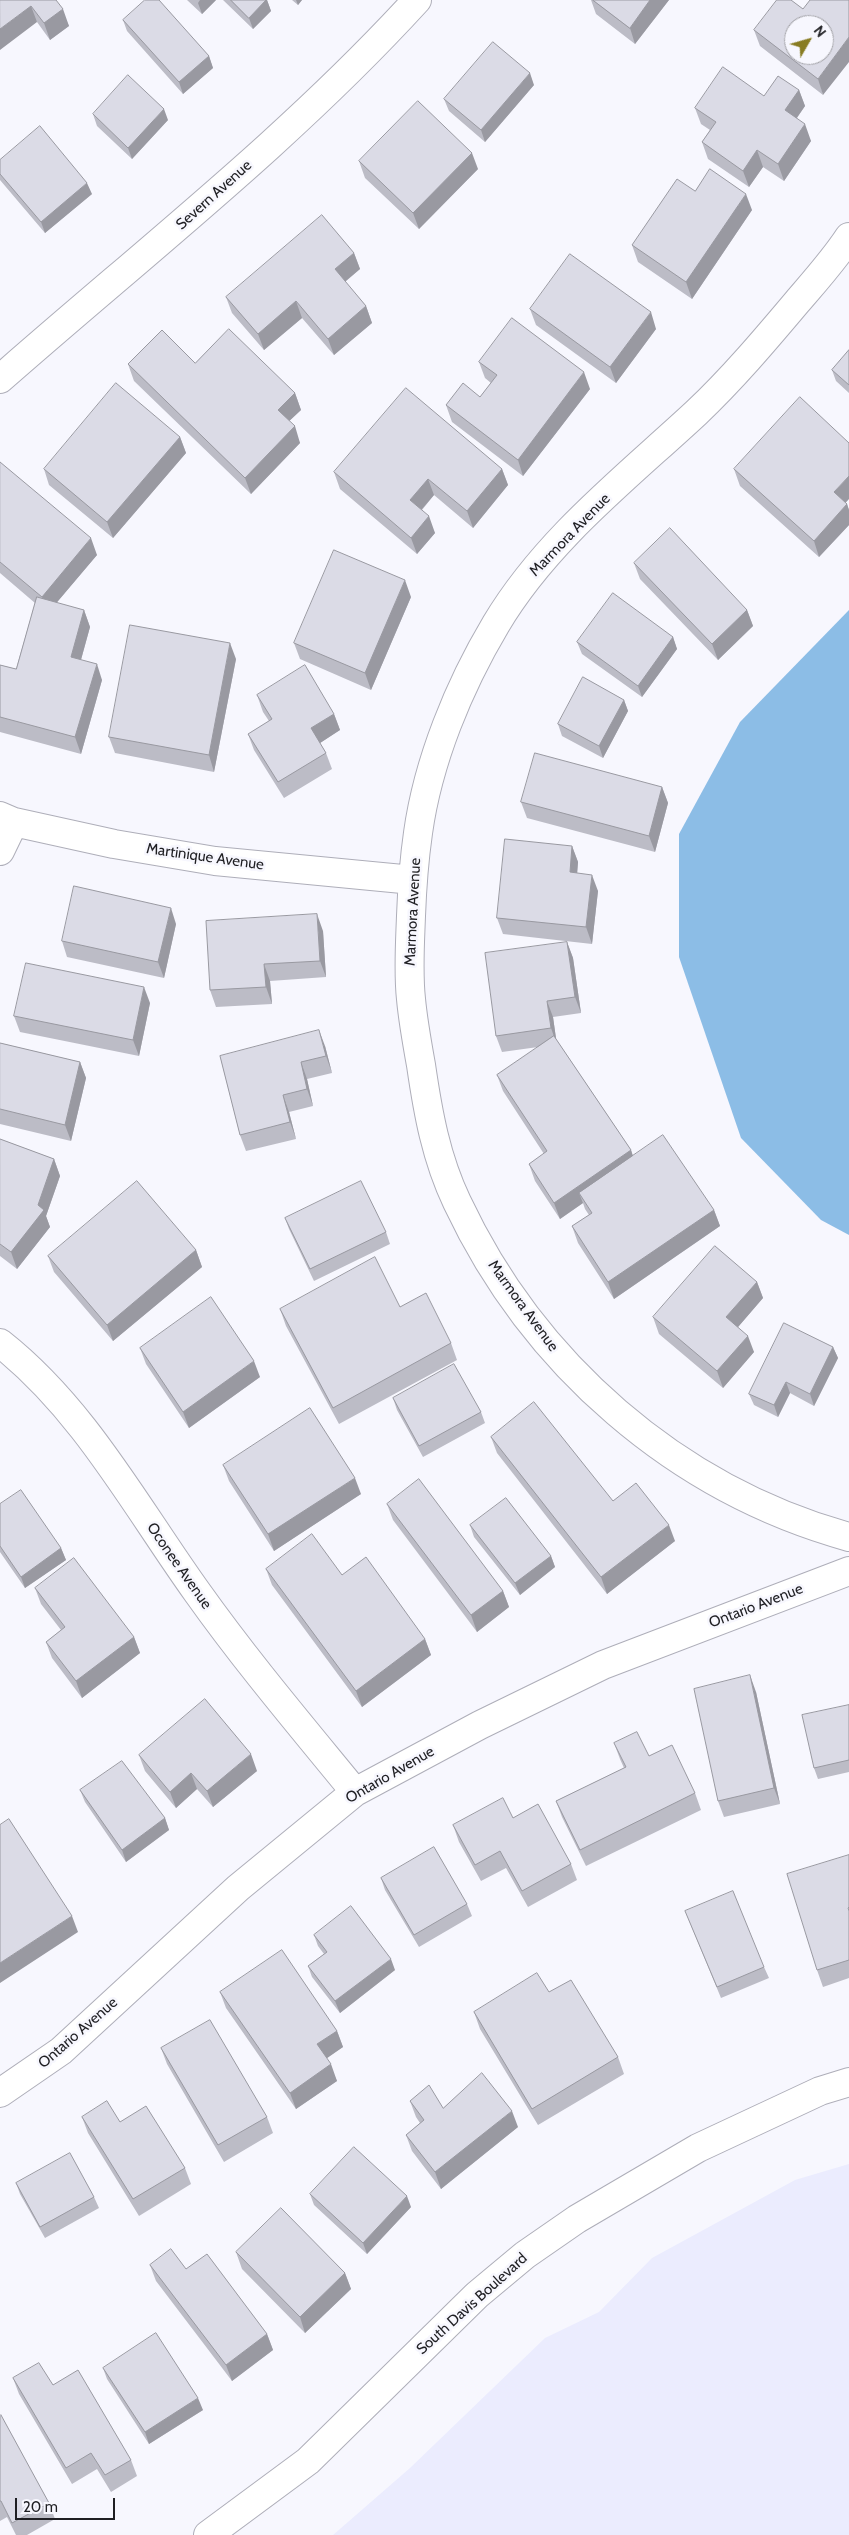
<!DOCTYPE html>
<html>
<head>
<meta charset="utf-8">
<style>
  body { margin:0 }
  #map { position:relative; width:849px; height:2535px; overflow:hidden; background:#f7f7fe; font-family:Cabin,sans-serif }
  canvas { display:block }
  .north { position:absolute; left:784px; top:15px; width:50px; height:50px; box-sizing:border-box; background:#f7f7fe; border:1px solid #a1a1a6; border-radius:50%; rotate:52deg; font-size:14px; font-weight:700; line-height:20px; text-align:center; color:#1f1f23 }
  .north::after { content:''; display:block; margin:auto; width:18px; height:22px; background:#887c22; clip-path:polygon(50% 0,100% 100%,50% 72%,0 100%) }
  .scale { position:absolute; left:15px; top:2498px; width:100px; height:22px; box-sizing:border-box; border:2px solid #1f1f23; border-top:0; padding-left:6px; font-size:15px; line-height:18px; white-space:nowrap; color:#1f1f23; -webkit-text-stroke:4px #f7f7fe; paint-order:stroke }
</style>
</head>
<body>
<div id="map">
<canvas width="849" height="2535"></canvas>
<div class="north">N</div>
<div class="scale">20 m</div>
</div>
<script>
const c = document.querySelector('canvas').getContext('2d');
c.lineJoin = 'round';
function fillPath(path, color) { c.fillStyle = color; c.fill(path, 'evenodd'); }
function trace(path, color, width, dash) { c.strokeStyle = color; c.lineWidth = width; c.lineCap = dash ? 'butt' : 'round'; c.setLineDash(dash || []); c.stroke(path); }
function label(font, color, halo, rows, align = 'center') {
  c.font = font + ' Cabin,sans-serif'; c.lineWidth = 5; c.setLineDash([]); c.textBaseline = 'middle'; c.strokeStyle = halo; c.fillStyle = color; for (const [text, x, y, turn = 0] of rows) {
    c.save(); c.translate(x, y); c.rotate((+turn || 0) * Math.PI / 180); c.textAlign = isNaN(turn) ? turn : align; if (halo) c.strokeText(text, 0, 0); c.fillText(text, 0, 0); c.restore();
  }
}
fillPath(new Path2D(`
  M849 2164V2535H333L410 2468 545 2338 599 2312 652 2258 795 2180Z`), '#ebecfe');
fillPath(new Path2D(`
  M849 610V1235L821 1220 741 1138 679 957V834L740 722Z`), '#8cbde6');
const minor = new Path2D(`
  M849 237C834 260 815 281 797 302 765 340 732 379 696 413 626 478 546 540 496 624 459 686 428 761 418 833 414 861 412 889 411 916 410 944 408 972 411 999 413 1021 417 1043 421 1065 428 1113 436 1158 457 1202 533 1364 676 1489 849 1537
  M0 379C142 254 289 140 417 0
  M0 816 14 822 114 844 215 861 413 880
  M0 851 14 822
  M0 1343C84 1409 136 1507 197 1592 246 1661 301 1726 355 1792
  M0 2093 61 2051 238 1888 355 1792 480 1725 603 1665 849 1571`);
const tertiary = new Path2D(`
  M208 2535 308 2461 477 2295 525 2255 577 2219 698 2148 820 2091 849 2082`);
trace(minor, '#aeaeb9', 30);
trace(tertiary, '#aeaeb9', 30);
trace(minor, '#fff', 28);
trace(tertiary, '#fff', 28);
fillPath(new Path2D(`
  M0 0H56L69 26 50 40 37 22Z
  M187 0H216L202 14Z
  M223 0H267L271 11 253 29Z
  M292 0H302L298 5Z
  M591 0H669L635 44 596 14Z
  M803 9 823 95 760 46 754 30Z
  M123 20 209 56 213 68 183 94 127 31Z
  M534 85 485 142 449 111 444 99Z
  M799 90 805 106 797 118 811 141 784 181 763 167 749 187 708 159 702 142 710 130 701 124 695 108Z
  M93 114 168 120 132 159 97 126Z
  M0 160 92 194 45 233 0 180Z
  M359 161 478 169 419 229 365 178Z
  M695 191 752 210 692 299 638 262 632 245Z
  M354 253 360 269 345 282 366 306 372 323 334 355 302 318 264 350 232 313 226 297Z
  M530 309 656 329 616 383 536 325Z
  M849 350V393L836 381 832 370Z
  M479 362 590 389 523 476 452 422 446 405 480 397 491 383 485 378Z
  M195 363 295 393 301 410 289 421 300 443 251 494 134 381 128 364Z
  M180 437 186 453 113 538 49 485 44 469Z
  M0 462 97 555 56 603 84 610 90 627 81 660 102 680 81 754 0 732V665L16 669 35 603 0 573Z
  M502 469 508 485 473 528 434 495 422 510 435 533 417 554 340 489 334 472Z
  M734 469 845 503 847 504 849 510V525L819 557 740 486Z
  M634 563 747 610 753 626 718 660 640 579Z
  M411 597 371 690 300 659 294 643Z
  M673 637 677 649 642 697 582 654 577 642Z
  M236 659 214 772 115 753 109 737Z
  M257 695 334 714 340 730 320 743 326 753 332 769 284 798 254 750 248 734 269 721 263 712Z
  M624 700 628 711 603 758 562 736 558 724Z
  M662 787 668 803 655 852 527 818 521 802Z
  M572 846 578 862 577 873 598 891 592 944 503 934 497 918Z
  M176 924 164 978 67 957 62 941Z
  M323 931 326 977 270 981 272 1004 216 1007 210 990Z
  M567 942 573 958 581 1013 553 1017 556 1039 631 1150 633 1156 714 1210 720 1226 614 1299 578 1243 572 1226 589 1215 585 1209 583 1203 560 1219 535 1181 529 1164 544 1154 503 1091 497 1075 538 1047 502 1052 496 1036Z
  M150 1003 139 1056 20 1032 14 1016Z
  M0 1043 80 1062 86 1078 71 1141 0 1124Z
  M325 1046 332 1073 307 1079 313 1106 289 1112 296 1139 246 1151 240 1135 220 1056Z
  M0 1139 54 1159 60 1176 46 1216 50 1227 17 1269 0 1256Z
  M285 1218 386 1232 390 1244 314 1281 289 1229Z
  M196 1250 202 1267 113 1341 54 1272 48 1256Z
  M757 1282 763 1298 738 1327 754 1352 723 1388 659 1334 653 1317Z
  M400 1307 451 1343 457 1360 339 1424 286 1326 280 1309Z
  M833 1347 838 1358 814 1406 790 1393 778 1417 754 1405 749 1394Z
  M140 1348 260 1377 189 1428 146 1364Z
  M393 1398 481 1412 485 1423 423 1457 397 1410Z
  M491 1437 613 1501 675 1541 607 1594 497 1453Z
  M223 1465 361 1494 274 1551 229 1481Z
  M0 1504 61 1548 66 1560 25 1588 0 1552Z
  M387 1504 503 1591 509 1607 477 1632 393 1520Z
  M470 1525 551 1556 555 1567 520 1595 474 1537Z
  M266 1569 342 1575 425 1639 431 1655 362 1707 272 1585Z
  M35 1588 134 1637 140 1653 82 1698 52 1658 46 1642 61 1630 41 1604Z
  M756 1692 780 1804 724 1817 718 1801Z
  M849 1705V1772L818 1779 814 1768Z
  M614 1743 649 1756 695 1793 701 1810 586 1866 562 1817 556 1801 624 1768 620 1759Z
  M139 1755 257 1771 213 1807 197 1789 176 1808 145 1771Z
  M80 1790 165 1818 169 1830 126 1862 85 1802Z
  M513 1818 571 1864 577 1880 528 1907 506 1868 481 1881 459 1842 453 1825Z
  M849 1855V1978L823 1987 817 1970Z
  M381 1878 467 1904 472 1916 419 1947 385 1890Z
  M685 1911 764 1967 769 1978 721 1998Z
  M314 1935 395 1970 340 2013 312 1977 308 1966 324 1954 318 1946Z
  M220 1992 337 2031 343 2047 326 2058 337 2081 296 2109 226 2008Z
  M549 1992 618 2057 624 2074 538 2125 480 2029 474 2012Z
  M161 2048 267 2117 273 2133 224 2162 167 2064Z
  M410 2101 518 2127 441 2189 412 2151 406 2135 420 2123 416 2117Z
  M82 2117 120 2122 185 2168 191 2184 139 2216 88 2133Z
  M16 2183 94 2197 99 2208 45 2238 20 2194Z
  M310 2194 411 2207 367 2254 314 2205Z
  M236 2252 345 2273 351 2289 305 2333 242 2269Z
  M150 2265 186 2269 267 2334 273 2350 232 2381 156 2281Z
  M103 2368 203 2410 149 2444 107 2379Z
  M13 2378 53 2385 131 2460 137 2476 111 2492 97 2469 72 2484 19 2394Z
  M0 2416 49 2503 55 2519 27 2535H16L7 2517 0 2521Z`), '#bcbcc6');
fillPath(new Path2D(`
  M200 0H216L202 14 198 3Z
  M266 0H267L271 11 253 29 249 18Z
  M296 0H302L298 5Z
  M650 0H669L635 44 630 28Z
  M31 6 37 22 0 50V29Z
  M63 9 69 26 50 40 44 23Z
  M849 37V62L823 95 818 79Z
  M209 56 213 68 183 94 179 82Z
  M530 73 534 85 485 142 481 130Z
  M799 90 805 106 791 126 785 110Z
  M164 109 168 120 132 159 128 148Z
  M805 124 811 141 784 181 778 164Z
  M757 150 763 167 749 187 743 171Z
  M472 153 478 169 419 229 413 213Z
  M87 183 92 194 45 233 41 222Z
  M746 194 752 210 692 299 686 282Z
  M354 253 360 269 341 285 335 269Z
  M296 301 302 318 264 350 258 334Z
  M366 306 372 323 334 355 328 339Z
  M651 312 656 329 616 383 610 367Z
  M584 372 590 389 523 476 518 460Z
  M295 393 301 410 284 426 278 410Z
  M295 426 300 443 251 494 245 478Z
  M180 437 186 453 113 538 107 522Z
  M502 469 508 485 473 528 467 511Z
  M849 476V499L840 509 834 492Z
  M428 479 434 495 416 516 410 500Z
  M847 504 849 510V525L819 557 814 541Z
  M429 516 435 533 417 554 411 538Z
  M91 538 97 555 48 613 42 597Z
  M405 580 411 597 371 690 365 673Z
  M84 610 90 627 77 674 71 657Z
  M747 610 753 626 718 660 712 644Z
  M673 637 677 649 642 697 638 686Z
  M230 643 236 659 214 772 209 755Z
  M97 664 102 680 81 754 75 737Z
  M624 700 628 711 603 758 599 746Z
  M334 714 340 730 317 745 311 728Z
  M662 787 668 803 655 852 649 836Z
  M572 846 578 862 576 889 570 872Z
  M592 875 598 891 592 944 586 927Z
  M171 908 176 924 164 978 158 962Z
  M317 914 323 931 326 977 320 961Z
  M567 942 573 958 581 1013 575 997Z
  M264 964 270 981 272 1004 266 987Z
  M144 987 150 1003 139 1056 133 1040Z
  M547 1001 553 1017 557 1045 551 1028Z
  M319 1030 325 1046 332 1073 326 1056Z
  M80 1062 86 1078 71 1141 65 1125Z
  M301 1062 307 1079 313 1106 307 1089Z
  M283 1095 289 1112 296 1139 290 1122Z
  M631 1150 636 1166 579 1193 583 1203 560 1219 554 1203Z
  M54 1159 60 1176 46 1216 50 1227 17 1269 11 1252 38 1205Z
  M714 1210 720 1226 614 1299 608 1282Z
  M196 1250 202 1267 113 1341 107 1325Z
  M757 1282 763 1298 732 1334 726 1317Z
  M748 1336 754 1352 723 1388 717 1371Z
  M833 1347 838 1358 814 1406 810 1394Z
  M254 1361 260 1377 189 1428 183 1412Z
  M786 1382 790 1393 778 1417 774 1405Z
  M355 1478 361 1494 274 1551 268 1534Z
  M669 1525 675 1541 607 1594 601 1577Z
  M61 1548 66 1560 25 1588 21 1577Z
  M551 1556 555 1567 520 1595 515 1583Z
  M503 1591 509 1607 477 1632 471 1615Z
  M134 1637 140 1653 82 1698 76 1681Z
  M425 1639 431 1655 362 1707 356 1691Z
  M750 1675 756 1692 780 1804 774 1788Z
  M251 1754 257 1771 213 1807 207 1791Z
  M191 1773 197 1789 176 1808 170 1792Z
  M165 1818 169 1830 126 1862 122 1850Z
  M72 1916 78 1932 0 1983V1963Z
  M391 1959 395 1970 340 2013 335 2001Z
  M337 2031 343 2047 323 2061 317 2044Z
  M331 2064 337 2081 296 2109 290 2093Z
  M512 2111 518 2127 441 2189 435 2172Z
  M407 2196 411 2207 367 2254 363 2243Z
  M345 2273 351 2289 305 2333 300 2317Z
  M267 2334 273 2350 232 2381 226 2365Z
  M198 2398 203 2410 149 2444 145 2432Z`), '#9999a1');
const building = new Path2D(`
  M0 0H56L63 9 44 23 31 6 0 29Z
  M145 0H159L209 56 179 82 123 20Z
  M231 0H266L249 18Z
  M593 0H650L630 28Z
  M777 0H791L803 9 810 0H849V37L818 79 754 30ZM794 25H824V55H794Z
  M493 42 530 73 481 130 444 99Z
  M723 67 764 96 778 76 799 90 785 110 805 124 778 164 757 150 743 171 702 142 716 122 695 108Z
  M128 75 164 109 128 148 93 114Z
  M418 101 472 153 413 213 359 161Z
  M40 126 87 183 41 222 0 174V160Z
  M710 169 746 194 686 282 632 245 677 179 695 191Z
  M322 215 354 253 335 269 366 306 328 339 296 301 258 334 226 297Z
  M570 254 651 312 610 367 530 309Z
  M512 318 584 372 518 460 446 405 463 383 480 397 497 375 479 362Z
  M229 329 295 393 278 410 295 426 245 478 128 364 162 330 195 363Z
  M849 350V385L832 370Z
  M116 383 180 437 107 522 44 469Z
  M406 388 502 469 467 511 428 479 410 500 429 516 411 538 334 472Z
  M800 397 849 443V476L834 492 847 504 814 541 734 469Z
  M0 462 91 538 42 597 0 562Z
  M670 528 747 610 712 644 634 563Z
  M334 550 405 580 365 673 294 643Z
  M613 593 673 637 638 686 577 642Z
  M37 597 84 610 71 657 97 664 75 737 0 717V665L16 669Z
  M130 625 230 643 209 755 109 737Z
  M305 665 334 714 311 728 326 753 278 782 248 734 272 719 257 695Z
  M583 677 624 700 599 746 558 724Z
  M535 753 662 787 649 836 521 802Z
  M505 839 572 846 570 872 592 875 586 927 497 918Z
  M74 886 171 908 158 962 62 941Z
  M317 914 320 961 264 964 266 987 210 990 206 921Z
  M567 942 575 997 547 1001 551 1028 496 1036 485 953Z
  M26 963 144 987 133 1040 14 1016Z
  M319 1030 326 1056 301 1062 307 1089 283 1095 290 1122 240 1135 220 1056Z
  M554 1036 631 1150 554 1203 529 1164 547 1151 497 1075Z
  M0 1043 80 1062 65 1125 0 1109Z
  M663 1135 714 1210 608 1282 572 1226 592 1213 579 1193Z
  M0 1139 54 1159 38 1205 44 1210 11 1252 0 1244Z
  M137 1181 196 1250 107 1325 48 1256Z
  M361 1181 386 1232 310 1269 285 1218Z
  M715 1246 757 1282 726 1317 748 1336 717 1371 653 1317Z
  M375 1257 400 1307 426 1293 451 1343 333 1408 280 1309Z
  M211 1297 254 1361 183 1412 140 1348Z
  M784 1323 833 1347 810 1394 786 1382 774 1405 749 1394Z
  M454 1364 481 1412 419 1446 393 1398Z
  M534 1402 613 1501 636 1483 669 1525 601 1577 491 1437Z
  M310 1408 355 1478 268 1534 223 1465Z
  M419 1479 503 1591 471 1615 387 1504Z
  M21 1490 61 1548 21 1577 0 1546V1504Z
  M506 1498 551 1556 515 1583 470 1525Z
  M312 1534 342 1575 366 1557 425 1639 356 1691 266 1569Z
  M74 1558 134 1637 76 1681 46 1642 65 1627 35 1588Z
  M750 1675 774 1788 718 1801 694 1689Z
  M205 1699 251 1754 207 1791 191 1773 170 1792 139 1755Z
  M849 1705V1760L814 1768 802 1715Z
  M637 1732 649 1756 672 1745 695 1793 580 1850 556 1801 626 1767 614 1743Z
  M122 1761 165 1818 122 1850 80 1790Z
  M503 1798 513 1818 538 1804 571 1864 522 1891 500 1851 475 1865 453 1825Z
  M9 1819 72 1916 0 1963V1825Z
  M434 1847 467 1904 414 1935 381 1878Z
  M849 1855V1907L848 1908 849 1911V1960L817 1970 787 1874Z
  M733 1891 764 1967 717 1987 685 1911Z
  M351 1906 391 1959 335 2001 308 1966 327 1952 314 1935Z
  M282 1950 337 2031 317 2044 331 2064 290 2093 220 1992Z
  M537 1973 549 1992 571 1980 618 2057 532 2109 474 2012Z
  M210 2020 267 2117 218 2145 161 2048Z
  M482 2073 512 2111 435 2172 406 2135 424 2120 410 2101 429 2085 443 2108Z
  M107 2101 120 2122 146 2106 185 2168 133 2199 82 2117Z
  M354 2147 407 2196 363 2243 310 2194Z
  M70 2153 94 2197 40 2227 16 2183Z
  M281 2208 345 2273 300 2317 236 2252Z
  M171 2249 186 2269 207 2254 267 2334 226 2365 150 2265Z
  M156 2333 198 2398 145 2432 103 2368Z
  M39 2363 53 2385 78 2370 131 2460 105 2475 91 2453 66 2468 13 2378Z
  M1 2415 49 2503 12 2523 1 2501H0V2416Z`);
fillPath(building, '#dbdbe6');
trace(building, '#9999a1', 1);
label('15px', '#1f1f23', '#f7f7fe', [
  ["Severn Avenue",214,195,-42],
  ["Marmora Avenue",570,535,-46],
  ["Martinique Avenue",205,857,8],
  ["Marmora Avenue",413,912,-87],
  ["Marmora Avenue",523,1306,54],
  ["Oconee Avenue",179,1566,55],
  ["Ontario Avenue",756,1606,-21],
  ["Ontario Avenue",390,1775,-30],
  ["Ontario Avenue",78,2033,-41],
  ["South Davis Boulevard",472,2304,-42]
]);
</script>
</body>
</html>
